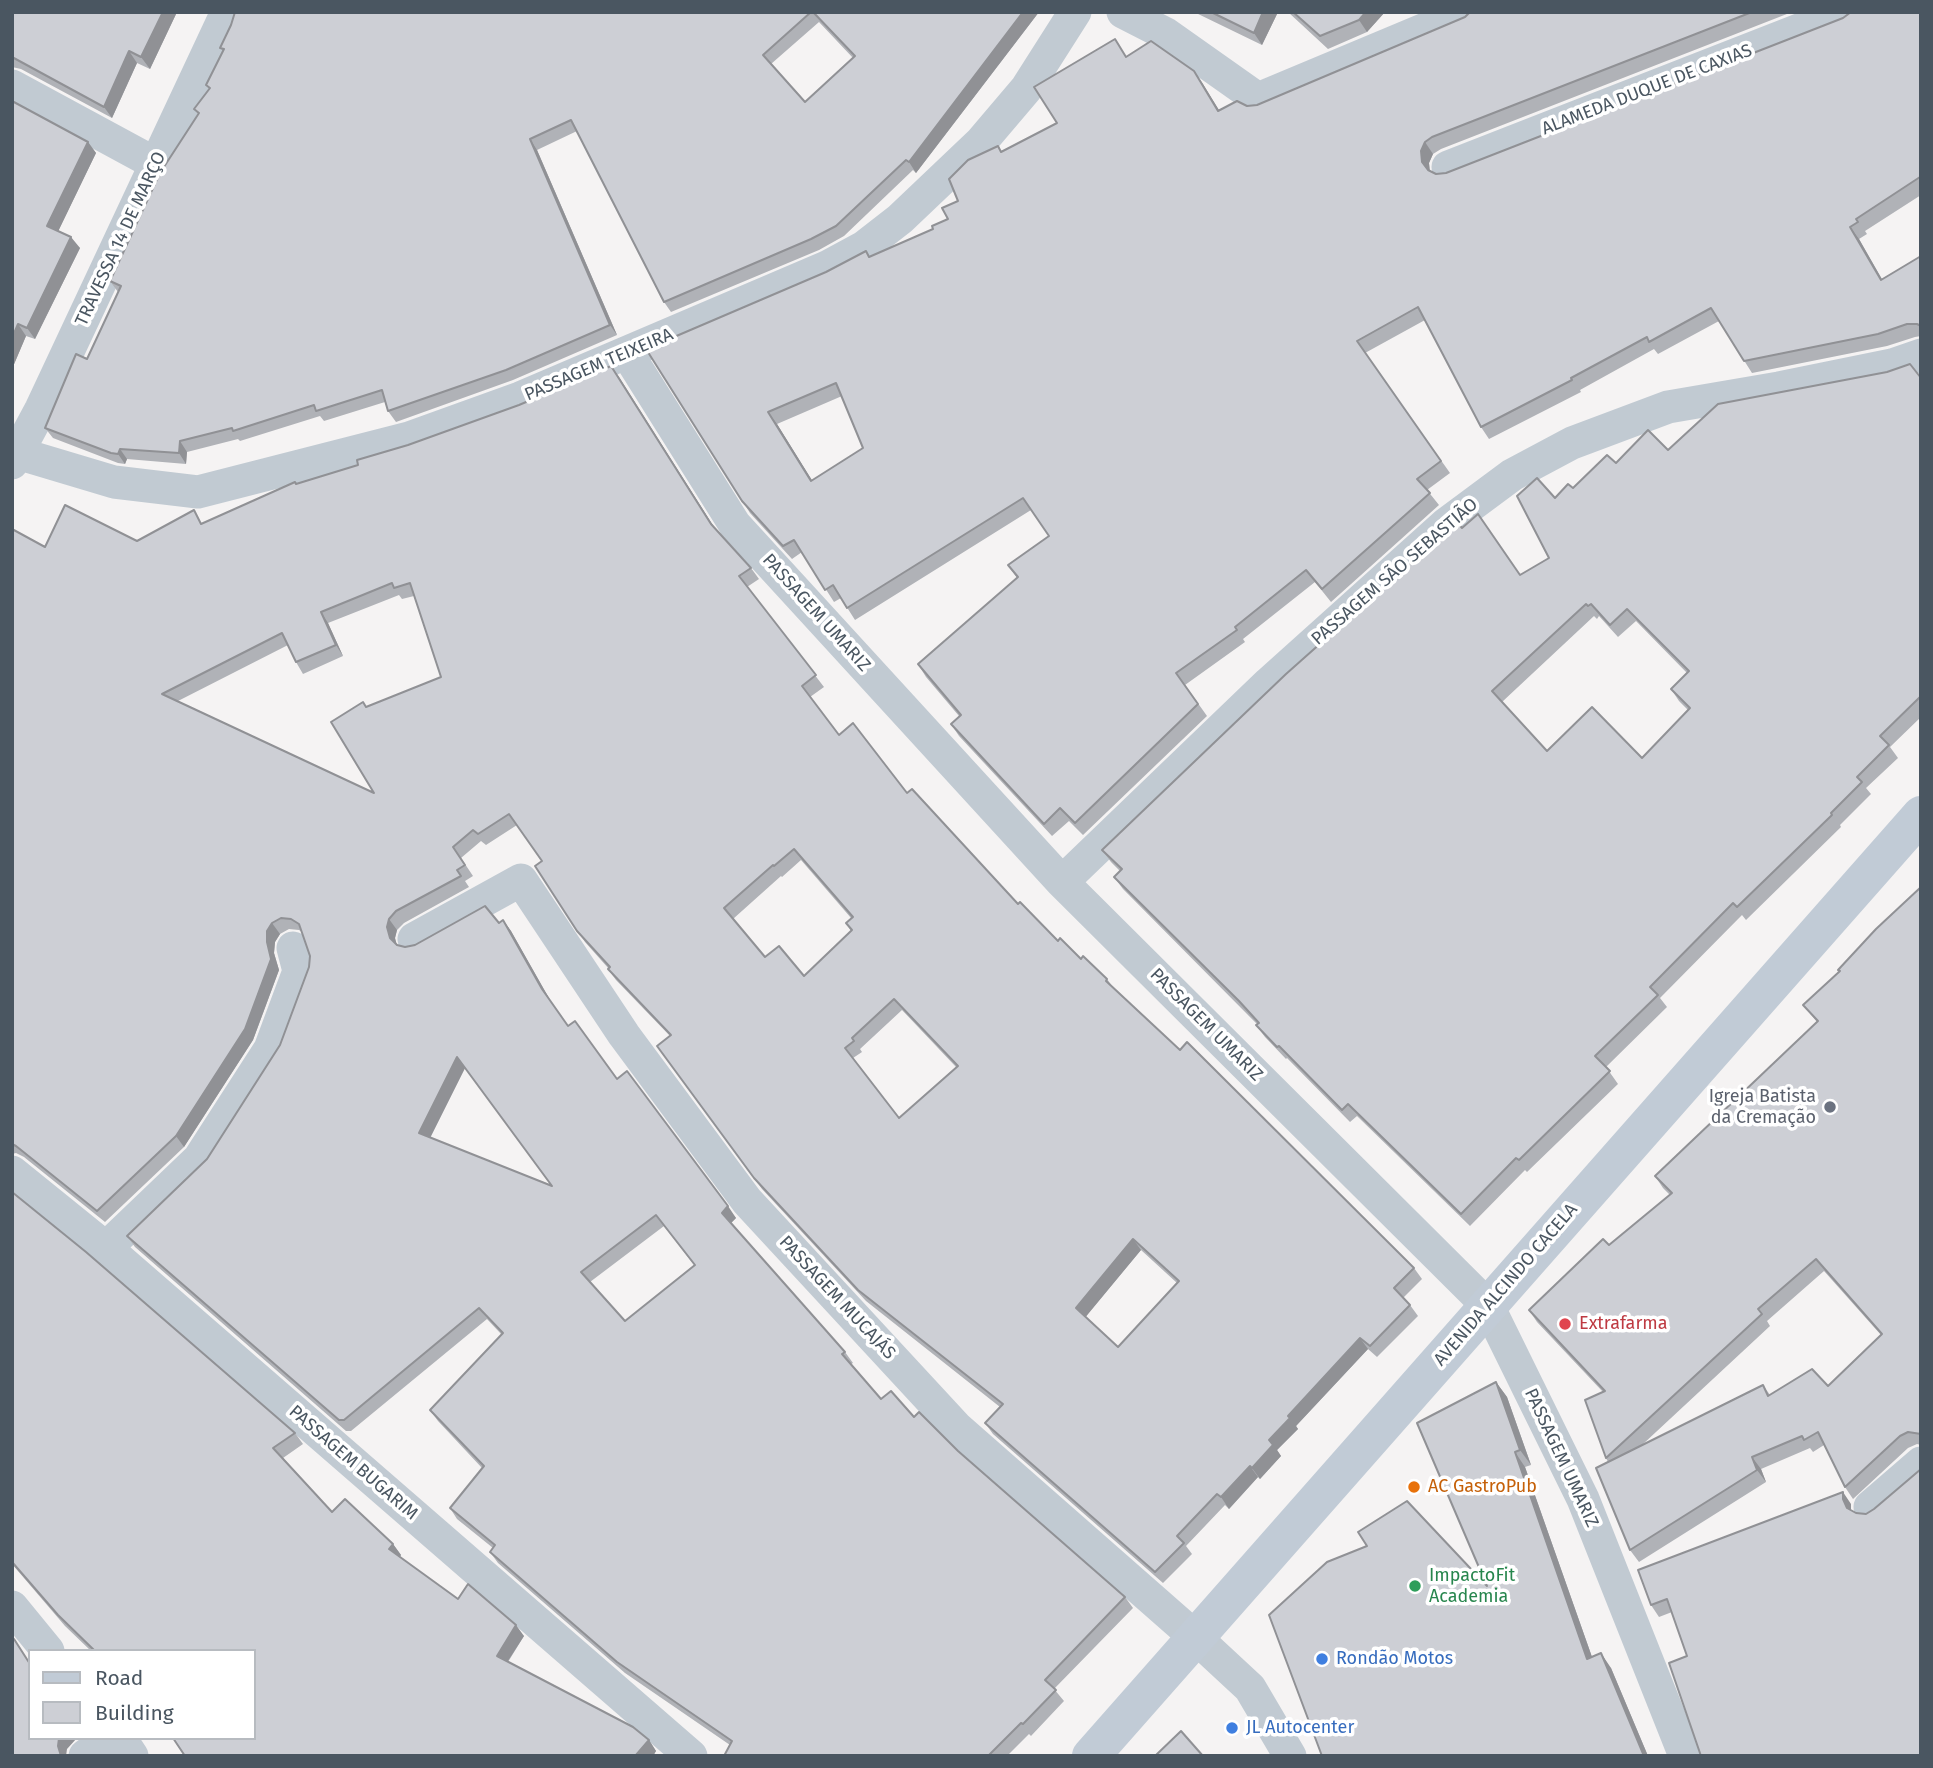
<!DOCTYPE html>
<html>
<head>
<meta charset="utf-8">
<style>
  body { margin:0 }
  #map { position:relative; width:1933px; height:1768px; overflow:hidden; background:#f5f3f3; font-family:"Fira Sans",sans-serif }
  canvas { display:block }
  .frame { position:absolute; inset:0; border:14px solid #4a5661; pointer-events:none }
  .legend { position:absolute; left:28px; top:1649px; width:228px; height:91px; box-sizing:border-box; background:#fff; border:2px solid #b7bbc0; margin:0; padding:9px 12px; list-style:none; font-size:21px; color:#4a5661 }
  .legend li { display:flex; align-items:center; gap:14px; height:35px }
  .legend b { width:35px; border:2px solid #b7bbc0 }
</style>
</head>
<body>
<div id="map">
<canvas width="1933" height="1768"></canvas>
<div class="frame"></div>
<ul class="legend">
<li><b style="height:9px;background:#c1cbd6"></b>Road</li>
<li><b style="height:19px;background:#cdcfd5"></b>Building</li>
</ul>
</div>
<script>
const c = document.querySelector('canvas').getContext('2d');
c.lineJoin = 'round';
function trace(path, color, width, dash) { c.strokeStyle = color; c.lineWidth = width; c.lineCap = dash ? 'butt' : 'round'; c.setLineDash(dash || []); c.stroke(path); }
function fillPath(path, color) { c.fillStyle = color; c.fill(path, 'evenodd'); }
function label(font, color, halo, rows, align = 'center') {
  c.font = font + ' "Fira Sans",sans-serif'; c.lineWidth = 7; c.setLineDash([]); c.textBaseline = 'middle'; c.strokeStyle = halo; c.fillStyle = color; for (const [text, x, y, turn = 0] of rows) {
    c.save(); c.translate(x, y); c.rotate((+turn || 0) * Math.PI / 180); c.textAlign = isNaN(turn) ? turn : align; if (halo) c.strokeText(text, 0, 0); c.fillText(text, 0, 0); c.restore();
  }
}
trace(new Path2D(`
  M1123 12 1166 34 1258 99 1466 12
  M12 86 156 164
  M1448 167 1845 12
  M627 353 735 525 1062 882 1488 1306 1583 1499 1685 1756
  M17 453 114 482 198 492 409 438 520 398 827 267 864 247 900 219 981 142 1026 89 1075 12
  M12 463 41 409 227 12
  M1062 882 1269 683 1446 524 1512 475 1572 443 1668 407 1779 388 1892 365 1921 355
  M414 939 521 880 624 1035 747 1201 957 1428 1195 1637 1250 1688 1290 1756
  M12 1172 106 1248 691 1756
  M106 1248 199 1159 270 1049 299 971 293 948
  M1870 1507 1921 1463
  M12 1607 48 1651
  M120 1738 132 1756
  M85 1756 109 1738`), '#c1cad2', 33);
trace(new Path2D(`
  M1091 1756 1921 815`), '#c1cbd6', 38);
fillPath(new Path2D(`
  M12 12H177L150 69 137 63 112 118 21 69 12 67Z
  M235 12H1039L916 173 913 170 844 236 819 250 671 312 664 302 577 131 537 150 617 335 513 380 396 422 388 411 385 402 324 421 320 416 240 441 238 439 187 452 186 464 127 459 125 464 118 463 53 438 45 428 87 359 118 292 110 281 198 114 194 109 209 89 206 85 223 51 220 48 231 25ZM819 22 853 58 805 102 771 64Z
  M1194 12H1278L1262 45Z
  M1288 12H1385L1367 32 1328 49Z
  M1470 12H1792L1441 149 1433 154 1429 163 1430 171 1436 174 1446 173 1921 12V195L1865 231 1867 234 1859 239 1882 279 1921 256V336L1915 337 1887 346 1752 373 1719 321 1658 354 1654 349 1580 390 1581 392 1489 439 1481 427 1425 320 1365 353 1450 473 1427 490 1439 505 1331 602 1315 582 1243 639 1245 642 1185 685 1207 716 1083 835 1069 821 1052 836 959 736 951 724 959 716 926 677 918 664 1017 578 1008 565 1049 536 1031 510 855 620 841 598 834 602 802 552 792 559 750 513 646 349 826 272 866 251 870 257 933 229 948 219 958 201 1002 151 1057 123 1127 57 1194 71 1219 111 1257 105 1465 17ZM842 396 863 448 812 481 777 424Z
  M12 101 88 142 96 153 58 231 80 248 35 339 26 336 12 369Z
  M611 366 714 527 751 568 759 579 747 587 824 687 810 697 839 735 907 793 1018 904 1058 941 1107 979 1115 990 1414 1268 1422 1279 1403 1298 1410 1305 1418 1316 1377 1357 1368 1349 1296 1426 1298 1429 1277 1450 1281 1456 1260 1479 1258 1477 1229 1509 1225 1505 1186 1546 1192 1554 1163 1583 993 1434 985 1423 1000 1407 866 1301 762 1189 657 1046 670 1036 616 980 608 969H609L585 942 535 866 542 861 517 825 486 845 481 841 461 858 473 876 465 881 469 887 404 923 397 930 395 938 396 944 405 947 499 923 503 920 511 931 550 1000 568 1026 617 1079 736 1218 731 1223 845 1352 853 1363 851 1364 881 1399 914 1417 958 1451 1125 1597 1133 1608 1054 1689 1064 1701 1031 1736 1029 1734 1007 1756H724L730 1745 625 1673 498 1563 490 1552 493 1548 457 1519 450 1508 482 1468 438 1421 430 1410 502 1335 487 1319 351 1431H346L135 1247 127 1236 207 1159 280 1045 309 967 310 956 302 932 299 930 289 929 280 934 275 942 274 953 279 970 253 1040 184 1147 105 1222 24 1157 16 1153 12 1154V529L45 547 137 541 203 523 296 484 358 465 408 445 519 405ZM399 595 402 599 414 596 441 677 366 707 374 793 178 701 288 645 296 662 303 674 343 656 328 623ZM801 860 851 918 846 923 851 931 804 976 765 957 733 919 781 876 782 877ZM902 1010 956 1067 899 1118 853 1058 862 1052 860 1049ZM465 1068 551 1185 430 1138ZM664 1226 694 1265 625 1321 590 1282ZM1141 1250 1177 1283 1118 1347 1085 1317Z
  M1921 378V717L1890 747 1898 758 1866 788 1871 794 1840 825 1841 827 1746 920 1742 915 1660 998 1667 1007 1606 1067 1618 1084 1527 1172 1525 1170 1470 1226 1357 1116 1350 1122 1287 1058 1286 1059 1265 1037 1256 1025 1257 1024 1247 1014 1123 889 1114 877 1120 871 1111 862 1102 850 1462 528 1521 575 1549 558 1555 498 1616 463 1668 450ZM1594 616 1597 619 1599 616 1618 637 1636 621 1687 673 1671 689 1679 701 1688 710 1642 758 1547 751 1502 702Z
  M1921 887V1445L1917 1444 1908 1448 1853 1499 1845 1487 1824 1445 1813 1452 1810 1448 1761 1469 1766 1482 1639 1562 1630 1550 1608 1462 1606 1458 1603 1392 1537 1322 1529 1310 1670 1195 1663 1188 1655 1176 1817 1022 1803 1005 1839 972ZM1824 1271 1881 1335 1828 1386 1770 1395 1763 1385 1642 1445 1770 1326 1767 1321Z
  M12 1192 295 1433 303 1444 283 1458 332 1512 393 1544 401 1555 400 1557 458 1599 524 1636 508 1662 649 1740 656 1751 653 1756H185L254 1651H91L65 1626 12 1564Z
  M1496 1382 1507 1397 1531 1465 1525 1467 1592 1657 1611 1668 1648 1756H1322L1487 1586Z
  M1851 1504V1510L1856 1513 1866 1514 1874 1509 1921 1756 1687 1656 1672 1612 1659 1617 1651 1605Z`), '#b0b2b7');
fillPath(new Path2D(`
  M163 12H177L150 69 141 57Z
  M1023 12H1039L916 173 909 162Z
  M1263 12H1278L1262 45 1254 33Z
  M1366 12H1385L1367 32 1359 20Z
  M129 51 137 63 112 118 104 107Z
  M1194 71 1203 84 1227 123 1218 111Z
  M530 139 537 150 617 335 610 325Z
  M88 142 96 153 55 238 47 226Z
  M1425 142 1433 154 1429 163 1430 175 1422 162 1421 151Z
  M1850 227 1859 239 1889 292 1881 280Z
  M71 237 80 248 35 339 27 328Z
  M18 324 26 336 12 369V338Z
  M611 366 619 377 719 535 711 524Z
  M768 412 777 424 820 493 811 481Z
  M180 441 187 452 186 464 179 453Z
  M120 449 127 459 125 464 118 454Z
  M321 612 328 623 343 656 336 645Z
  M389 919 397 930 395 938 398 949 390 938 387 927Z
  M503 920 511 931 550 1000 542 989Z
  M272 923 280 934 275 942 274 953 279 970 253 1040 184 1147 176 1136 267 942V931Z
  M457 1057 465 1068 427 1144 419 1133Z
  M728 1206 736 1218 730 1224 722 1213Z
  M1133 1239 1141 1250 1084 1319 1076 1308Z
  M1360 1338 1368 1349 1296 1426 1298 1429 1277 1450 1281 1456 1260 1479 1252 1468 1269 1440 1288 1416Z
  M1496 1382 1507 1397 1531 1465 1520 1450Z
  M1515 1452 1525 1467 1598 1674 1587 1659Z
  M1752 1457 1761 1469 1766 1482 1757 1470Z
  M1250 1466 1258 1477 1229 1509 1221 1497Z
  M1843 1492 1851 1504V1511L1847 1508 1843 1499Z
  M393 1544 401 1555 397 1560 389 1549Z
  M516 1625 524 1636 504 1667 497 1656Z
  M1601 1653 1611 1668 1648 1756H1644Z
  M59 1738H77L67 1749 66 1756H61L58 1746Z
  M649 1740 656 1751 653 1756H637L636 1755Z`), '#909195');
const building = new Path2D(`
  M12 12H163L141 57 129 51 104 107 12 57Z
  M235 12H811L763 55 805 102 855 56 813 12H1023L909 162 906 160 836 226 811 239 664 302 571 120 530 139 610 325 506 370 388 411 382 390 316 411 314 405 233 431 232 428 180 441 179 453 120 449 118 454 111 453 45 428 76 354 87 359 121 286 110 281 160 173 199 113 194 109 210 88 206 85 224 49 220 48 231 25Z
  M1211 12H1263L1254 33Z
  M1293 12H1366L1359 20 1320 36Z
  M1470 12H1752L1432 137 1425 142 1421 151 1422 162 1428 170 1436 174 1446 173 1843 18 1851 12H1921V179L1920 177 1856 219 1858 222 1850 227 1881 280 1921 256V326L1917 324H1907L1878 334 1744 361 1711 308 1649 342 1647 337 1571 378 1572 380 1481 427 1418 307 1357 341 1441 461 1417 479 1430 493 1322 589 1306 570 1235 627 1237 630 1176 673 1198 704 1075 823 1060 808 1044 824 951 724 961 715 918 664 1018 577 1008 565 1049 536 1023 498 847 608 833 585 825 590 794 540 783 546 742 501 646 349 826 272 866 251 869 257 933 229 932 226 948 219 942 208 958 201 949 179 968 160 998 146 1001 152 1057 123 1034 87 1115 39 1126 57 1151 41 1194 71 1218 111 1237 101 1247 106 1257 105 1465 17ZM836 383 863 448 811 481 768 412Z
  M12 101 88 142 47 226 71 237 27 328 18 324 12 338Z
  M1910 364 1921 378V696L1880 736 1889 745 1857 777 1862 782 1831 813 1832 815 1737 907 1733 903 1650 987 1658 995 1595 1056 1610 1071 1519 1160 1516 1158 1461 1214 1348 1104 1342 1110 1279 1046 1277 1047 1256 1025 1259 1023 1239 1001 1114 877 1122 869 1102 850 1286 674 1457 522 1462 528 1478 514 1520 575 1549 558 1517 496 1537 478 1555 498 1568 484 1573 488 1607 455 1616 463 1648 430 1668 450 1718 404 1887 372ZM1586 604 1588 606 1591 604 1610 625 1627 609 1689 671 1671 689 1690 708 1642 758 1592 707 1547 751 1492 691Z
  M611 366 711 524 751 568 739 576 816 675 802 686 839 735 853 723 907 793 912 789 1018 904 1020 902 1058 941 1060 938 1081 959 1083 956 1107 979 1106 981 1180 1050 1187 1042 1414 1268 1394 1288 1410 1305 1370 1346 1360 1338 1288 1416 1290 1418 1269 1440 1273 1445 1252 1468 1250 1466 1221 1497 1217 1494 1177 1536 1184 1543 1155 1572 985 1423 1003 1404 858 1290 754 1178 657 1046 671 1035 608 969 610 967 577 931 535 866 542 861 509 814 478 834 473 830 453 847 465 865 457 870 461 876 396 911 389 919 387 927 390 938 397 945 405 947 415 945 485 906 499 923 503 920 542 989 568 1026 575 1021 617 1079 627 1071 728 1206 722 1213 845 1352 842 1354 881 1399 891 1391 914 1417 919 1412 958 1451 1125 1597 1045 1680 1056 1690 1023 1724 1021 1723 988 1756H724L732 1741 617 1662 490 1552 495 1545 450 1508 484 1466 430 1410 503 1333 479 1308 344 1420H339L127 1236 207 1159 280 1045 309 967 310 956 299 924 291 919 281 918 272 923 267 931V942L271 959 245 1029 176 1136 97 1211 16 1146 12 1144V529L45 547 65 505 137 541 194 510 201 524 295 482 296 484 358 465 357 460 408 445 519 405ZM392 583 394 588 410 583 441 677 366 707 363 702 331 722 374 793 162 694 282 633 296 662 336 645 321 612ZM794 849 853 917 846 923 852 930 804 976 779 946 765 957 724 908 773 865 774 866ZM894 999 958 1066 899 1118 845 1048 854 1041 852 1038ZM457 1057 552 1186 419 1133ZM656 1215 695 1265 625 1321 581 1272ZM1133 1239 1179 1281 1118 1347 1076 1308Z
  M1921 887V1434L1908 1432 1900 1436 1845 1487 1818 1432 1804 1440 1802 1436 1752 1457 1757 1470 1630 1550 1596 1468 1763 1385 1768 1396 1812 1369 1828 1386 1882 1334 1816 1259 1758 1309 1762 1314 1606 1458 1585 1400 1605 1391 1529 1310 1603 1239 1609 1245 1672 1193 1655 1176 1818 1021 1803 1005 1840 971 1838 970 1876 929Z
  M12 1192 86 1252 295 1433 273 1448 332 1512 345 1499 393 1544 389 1549 458 1599 468 1584 516 1625 497 1656 633 1727 649 1740 636 1755 637 1756H185L173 1738H254V1651H95L58 1615 12 1562Z
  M1496 1382 1520 1450 1515 1452 1587 1659 1601 1653 1644 1756H1322L1269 1615 1327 1562 1367 1546 1358 1532 1407 1501 1487 1586 1417 1423Z
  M1921 1469V1756H1701L1669 1663 1687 1656 1667 1599 1651 1605 1638 1570 1843 1492V1499L1847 1508 1856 1513 1866 1514 1874 1509Z
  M14 1639 30 1664V1738H59L58 1746 61 1756H12V1640Z
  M1181 1731 1203 1756H1155Z`);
fillPath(building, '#cdcfd5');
trace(building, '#909195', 2);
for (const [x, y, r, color] of [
  [1830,1107,7,"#6b7280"],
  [1565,1324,7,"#e0444e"],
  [1414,1487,7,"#e8710a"],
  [1415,1586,7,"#2e9e5b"],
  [1322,1659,7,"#3f7fe0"],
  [1232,1728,7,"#3f7fe0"]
]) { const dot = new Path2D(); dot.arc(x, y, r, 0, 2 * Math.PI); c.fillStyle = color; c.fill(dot); trace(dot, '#fff', 2.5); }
label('18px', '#4a5661', '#fff', [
  ["ALAMEDA DUQUE DE CAXIAS",1647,90,-21],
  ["TRAVESSA 14 DE MARÇO",121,239,-65],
  ["PASSAGEM TEIXEIRA",599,365,-23],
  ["PASSAGEM SÃO SEBASTIÃO",1395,572,-41],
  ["PASSAGEM UMARIZ",816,613,48],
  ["PASSAGEM UMARIZ",1206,1025,45],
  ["AVENIDA ALCINDO CACELA",1506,1285,-49],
  ["PASSAGEM MUCAJÁS",837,1298,47],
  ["PASSAGEM UMARIZ",1561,1458,65],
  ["PASSAGEM BUGARIM",353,1463,41]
]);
label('18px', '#5b616d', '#fff', [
  ["Igreja Batista",1816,1097],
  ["da Cremação",1816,1118]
], 'right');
label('18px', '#be3a42', '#fff', [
  ["Extrafarma",1579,1324]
], 'left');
label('18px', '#c56008', '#fff', [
  ["AC GastroPub",1428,1487]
], 'left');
label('18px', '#27864d', '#fff', [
  ["ImpactoFit",1429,1576],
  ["Academia",1429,1597]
], 'left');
label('18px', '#366cbe', '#fff', [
  ["Rondão Motos",1336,1659],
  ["JL Autocenter",1246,1728]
], 'left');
</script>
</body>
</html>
